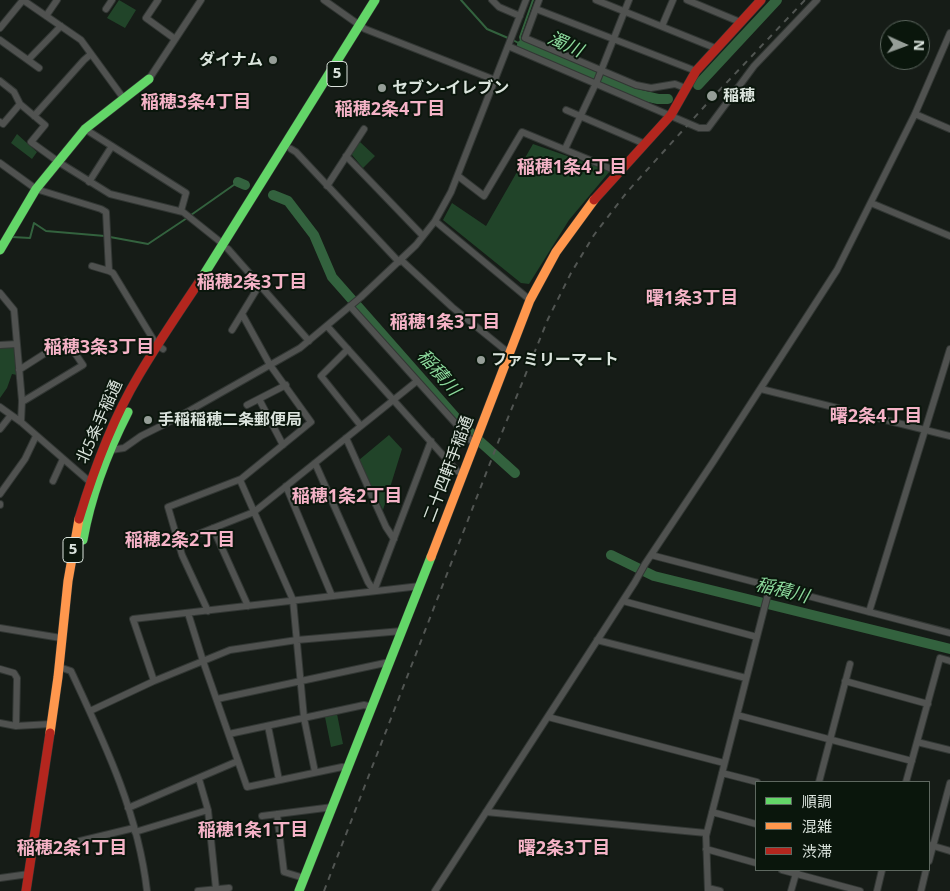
<!DOCTYPE html>
<html>
<head>
<meta charset="utf-8">
<style>
  body { margin:0 }
  #map { position:relative; width:950px; height:891px; overflow:hidden; background:#161c17; font-family:"Open Sans","Noto Sans JP",sans-serif }
  canvas { display:block }
  .legend { position:absolute; left:755px; top:781px; width:175px; height:90px; box-sizing:border-box; background:#0a160c; border:1px solid #5e6860; margin:0; padding:6px 9px; list-style:none; font-size:15px; color:#dbe4dd }
  .legend li { display:flex; align-items:center; gap:10px; height:25px }
  .legend b { width:25px; border:1px solid #5e6860 }
  .north { position:absolute; left:880px; top:20px; width:50px; height:50px; box-sizing:border-box; background:#0a160c; border:1px solid #5e6860; border-radius:50%; rotate:92deg; font-size:14px; font-weight:700; line-height:20px; text-align:center; color:#dbe4dd }
  .north::after { content:''; display:block; margin:auto; width:18px; height:22px; background:#969e98; clip-path:polygon(50% 0,100% 100%,50% 72%,0 100%) }
</style>
</head>
<body>
<div id="map">
<canvas width="950" height="891"></canvas>
<ul class="legend">
<li><b style="height:6px;background:#63d668"></b>順調</li>
<li><b style="height:6px;background:#ff974d"></b>混雑</li>
<li><b style="height:6px;background:#b3261e"></b>渋滞</li>
</ul>
<div class="north">N</div>
</div>
<script>
const c = document.querySelector('canvas').getContext('2d');
c.lineJoin = 'round';
function fillPath(path, color) { c.fillStyle = color; c.fill(path, 'evenodd'); }
function trace(path, color, width, dash) { c.strokeStyle = color; c.lineWidth = width; c.lineCap = dash ? 'butt' : 'round'; c.setLineDash(dash || []); c.stroke(path); }
function label(font, color, halo, rows, align = 'center') {
  c.font = font + ' "Open Sans","Noto Sans JP",sans-serif'; c.lineWidth = 4; c.setLineDash([]); c.textBaseline = 'middle'; c.strokeStyle = halo; c.fillStyle = color; for (const [text, x, y, turn = 0] of rows) {
    c.save(); c.translate(x, y); c.rotate((+turn || 0) * Math.PI / 180); c.textAlign = isNaN(turn) ? turn : align; if (halo) c.strokeText(text, 0, 0); c.fillText(text, 0, 0); c.restore();
  }
}
fillPath(new Path2D(`
  M119 0 136 10 125 28 107 18Z
  M17 134 37 152 32 159 11 143Z
  M360 142 375 156 363 168 352 155V151Z
  M533 144 610 171 569 220 529 284 521 283 443 220 452 203 486 226Z
  M13 346 14 348 17 375 12 374 7 388 0 398V347Z
  M389 435 402 449 383 510 359 460Z
  M337 714 343 744 331 747 325 717Z`), '#214429');
trace(new Path2D(`
  M461 0 487 29 508 38
  M513 40 522 45
  M522 45 520 37 533 0
  M191 215 238 182
  M12 237 30 238 34 223 46 231 105 236
  M110 237 148 244 187 218`), '#33623e', 2);
trace(new Path2D(`
  M522 45 636 94 658 99H668
  M698 85 777 0
  M238 182 245 185
  M273 195 288 201 314 235 332 277 465 428 515 473
  M611 555 654 576 950 649`), '#33623e', 10);
const street = new Path2D(`
  M23 0 81 40 124 99
  M158 0 146 18 175 39
  M324 0 365 29 495 80
  M492 0 499 7 520 16
  M539 0 525 38 636 85 651 88 675 84 685 88
  M596 0 715 48
  M687 0 740 22
  M106 9 112 0
  M536 9 696 71
  M46 16 57 0
  M662 26 673 0
  M0 28 23 0
  M0 40 39 68
  M508 46 699 128H708L754 66 817 0
  M28 60 61 26
  M149 79 201 0
  M0 81 14 92 20 104 45 125 31 142 60 163 110 194 183 212 223 244
  M566 110 645 144
  M915 114 950 129
  M34 116 84 60 91 54
  M0 122 3 124 20 104
  M85 129 186 193 181 211
  M291 149 296 152 399 262
  M565 149 597 81 629 0
  M346 156 423 236
  M0 163 36 189 101 209 106 212 109 271 113 273 153 339 157 345 163 349
  M458 176 484 196 522 132 619 172
  M89 182 112 146
  M327 186 364 129
  M871 203 950 236
  M435 221 530 300
  M228 249 309 341
  M401 260 452 307 510 354
  M92 266 109 271
  M0 293 14 310 22 401 21 422
  M350 306 475 445
  M327 326 457 471 463 474
  M232 330 260 284
  M0 345 17 344
  M348 349 321 376 361 426
  M19 370 66 340 83 365 22 402
  M761 389 950 436
  M259 399 283 445
  M247 405 286 385
  M0 407 21 422 90 482
  M0 429 11 415
  M346 438 386 527 394 539
  M111 450 124 448 141 436 173 420 300 348 361 297 416 245 435 221 451 192 526 0
  M315 463 368 582 374 591
  M240 480 293 600 304 718 315 772
  M53 481 63 459
  M286 486 332 596
  M0 494 25 459 36 436
  M0 504V505
  M213 528 248 606
  M178 542 254 512 417 381
  M651 555 950 633
  M374 591 431 441
  M623 601 757 637
  M208 611 182 555 168 507 241 479 311 422 270 365 242 314
  M869 612 950 349
  M188 613 203 661 247 787 342 767 348 768
  M0 628 61 638
  M597 640 746 678
  M59 667 71 671C104 742 138 812 147 891
  M0 669 14 673 17 678 16 726
  M154 681 133 619 420 586
  M845 681 928 704
  M217 699 385 663 389 664
  M90 711 154 681 230 650 297 640 402 631
  M737 715 912 761
  M548 717 724 763
  M0 723 16 726 51 724
  M268 726 279 780
  M229 734 364 705 372 707
  M917 742 950 750
  M722 773 757 782
  M199 779 208 810 216 889
  M819 782 850 664
  M906 782 940 658 950 661
  M128 808 238 761
  M486 812 706 833
  M712 812 756 824
  M277 814 284 872 304 878
  M262 816 333 807
  M135 832 208 810
  M80 841 134 828
  M930 845 950 851
  M706 849 756 863
  M929 861 950 783
  M782 870 860 891
  M0 878 29 874
  M708 888 720 891
  M198 891 229 888
  M435 891 635 582 645 564 713 462 837 270 915 114 950 33
  M708 891 706 836 770 586
  M791 891 797 870
  M877 891 882 870
  M921 891 926 870`);
const fast = new Path2D(`
  M0 250 36 189 85 129 149 79
  M203 276 375 0
  M83 540C91 495 107 453 128 412
  M299 891 431 557`);
const slow = new Path2D(`
  M431 557 530 300 556 252 594 200
  M50 733 58 677 68 581 79 519`);
const jam = new Path2D(`
  M594 200 671 115 696 71 761 0
  M79 519C94 469 112 420 139 375 159 341 181 309 203 276
  M26 891 50 733`);
trace(street, '#323734', 8);
trace(fast, '#323734', 10);
trace(slow, '#323734', 10);
trace(jam, '#323734', 10);
trace(street, '#505250', 6);
trace(fast, '#63d668', 9);
trace(slow, '#ff974d', 9);
trace(jam, '#b3261e', 9);
trace(new Path2D(`
  M324 891 499 440 548 319 571 273 594 235 627 192 713 97 805 0`), '#515552', 2, [6, 6]);
for (const [x, y, r, color] of [
  [273,60,5,"#969e98"],
  [382,88,5,"#969e98"],
  [712,96,6,"#969e98"],
  [481,360,5,"#969e98"],
  [148,420,5,"#969e98"]
]) { const dot = new Path2D(); dot.arc(x, y, r, 0, 2 * Math.PI); c.fillStyle = color; c.fill(dot); trace(dot, '#0a160c', 2); }
for (const [x, y, w] of [
  [337,74,20],
  [73,550,20]
]) { const box = new Path2D(); box.roundRect(x - w / 2, y - 12.5, w, 25, 4); c.fillStyle = '#0a160c'; c.fill(box); trace(box, '#dbe4dd', 1); }
label('bold 15px', '#dbe4dd', null, [
  ["5",337,74],
  ["5",73,550]
]);
label('bold 16px', '#dbe4dd', '#0a160c', [
  ["ダイナム",263,60,"right"],
  ["セブン-イレブン",392,88],
  ["稲穂",723,96],
  ["ファミリーマート",491,360],
  ["手稲稲穂二条郵便局",158,420]
], 'left');
label('16px', '#dbe4dd', '#0a160c', [
  ["北5条手稲通",100,422,-66],
  ["二十四軒手稲通",449,469,-69]
]);
label('italic 18px', '#8cd99c', '#0a160c', [
  ["濁川",565,45,24],
  ["稲積川",438,373,49],
  ["稲積川",782,591,14]
]);
label('bold 18px', '#f5b3c7', '#0a160c', [
  ["稲穂3条4丁目",196,103],
  ["稲穂2条4丁目",390,110],
  ["稲穂1条4丁目",572,168],
  ["稲穂2条3丁目",252,283],
  ["曙1条3丁目",692,299],
  ["稲穂1条3丁目",445,323],
  ["稲穂3条3丁目",99,348],
  ["曙2条4丁目",876,417],
  ["稲穂1条2丁目",347,497],
  ["稲穂2条2丁目",180,541],
  ["稲穂1条1丁目",253,831],
  ["稲穂2条1丁目",72,849],
  ["曙2条3丁目",564,849]
]);
</script>
</body>
</html>
